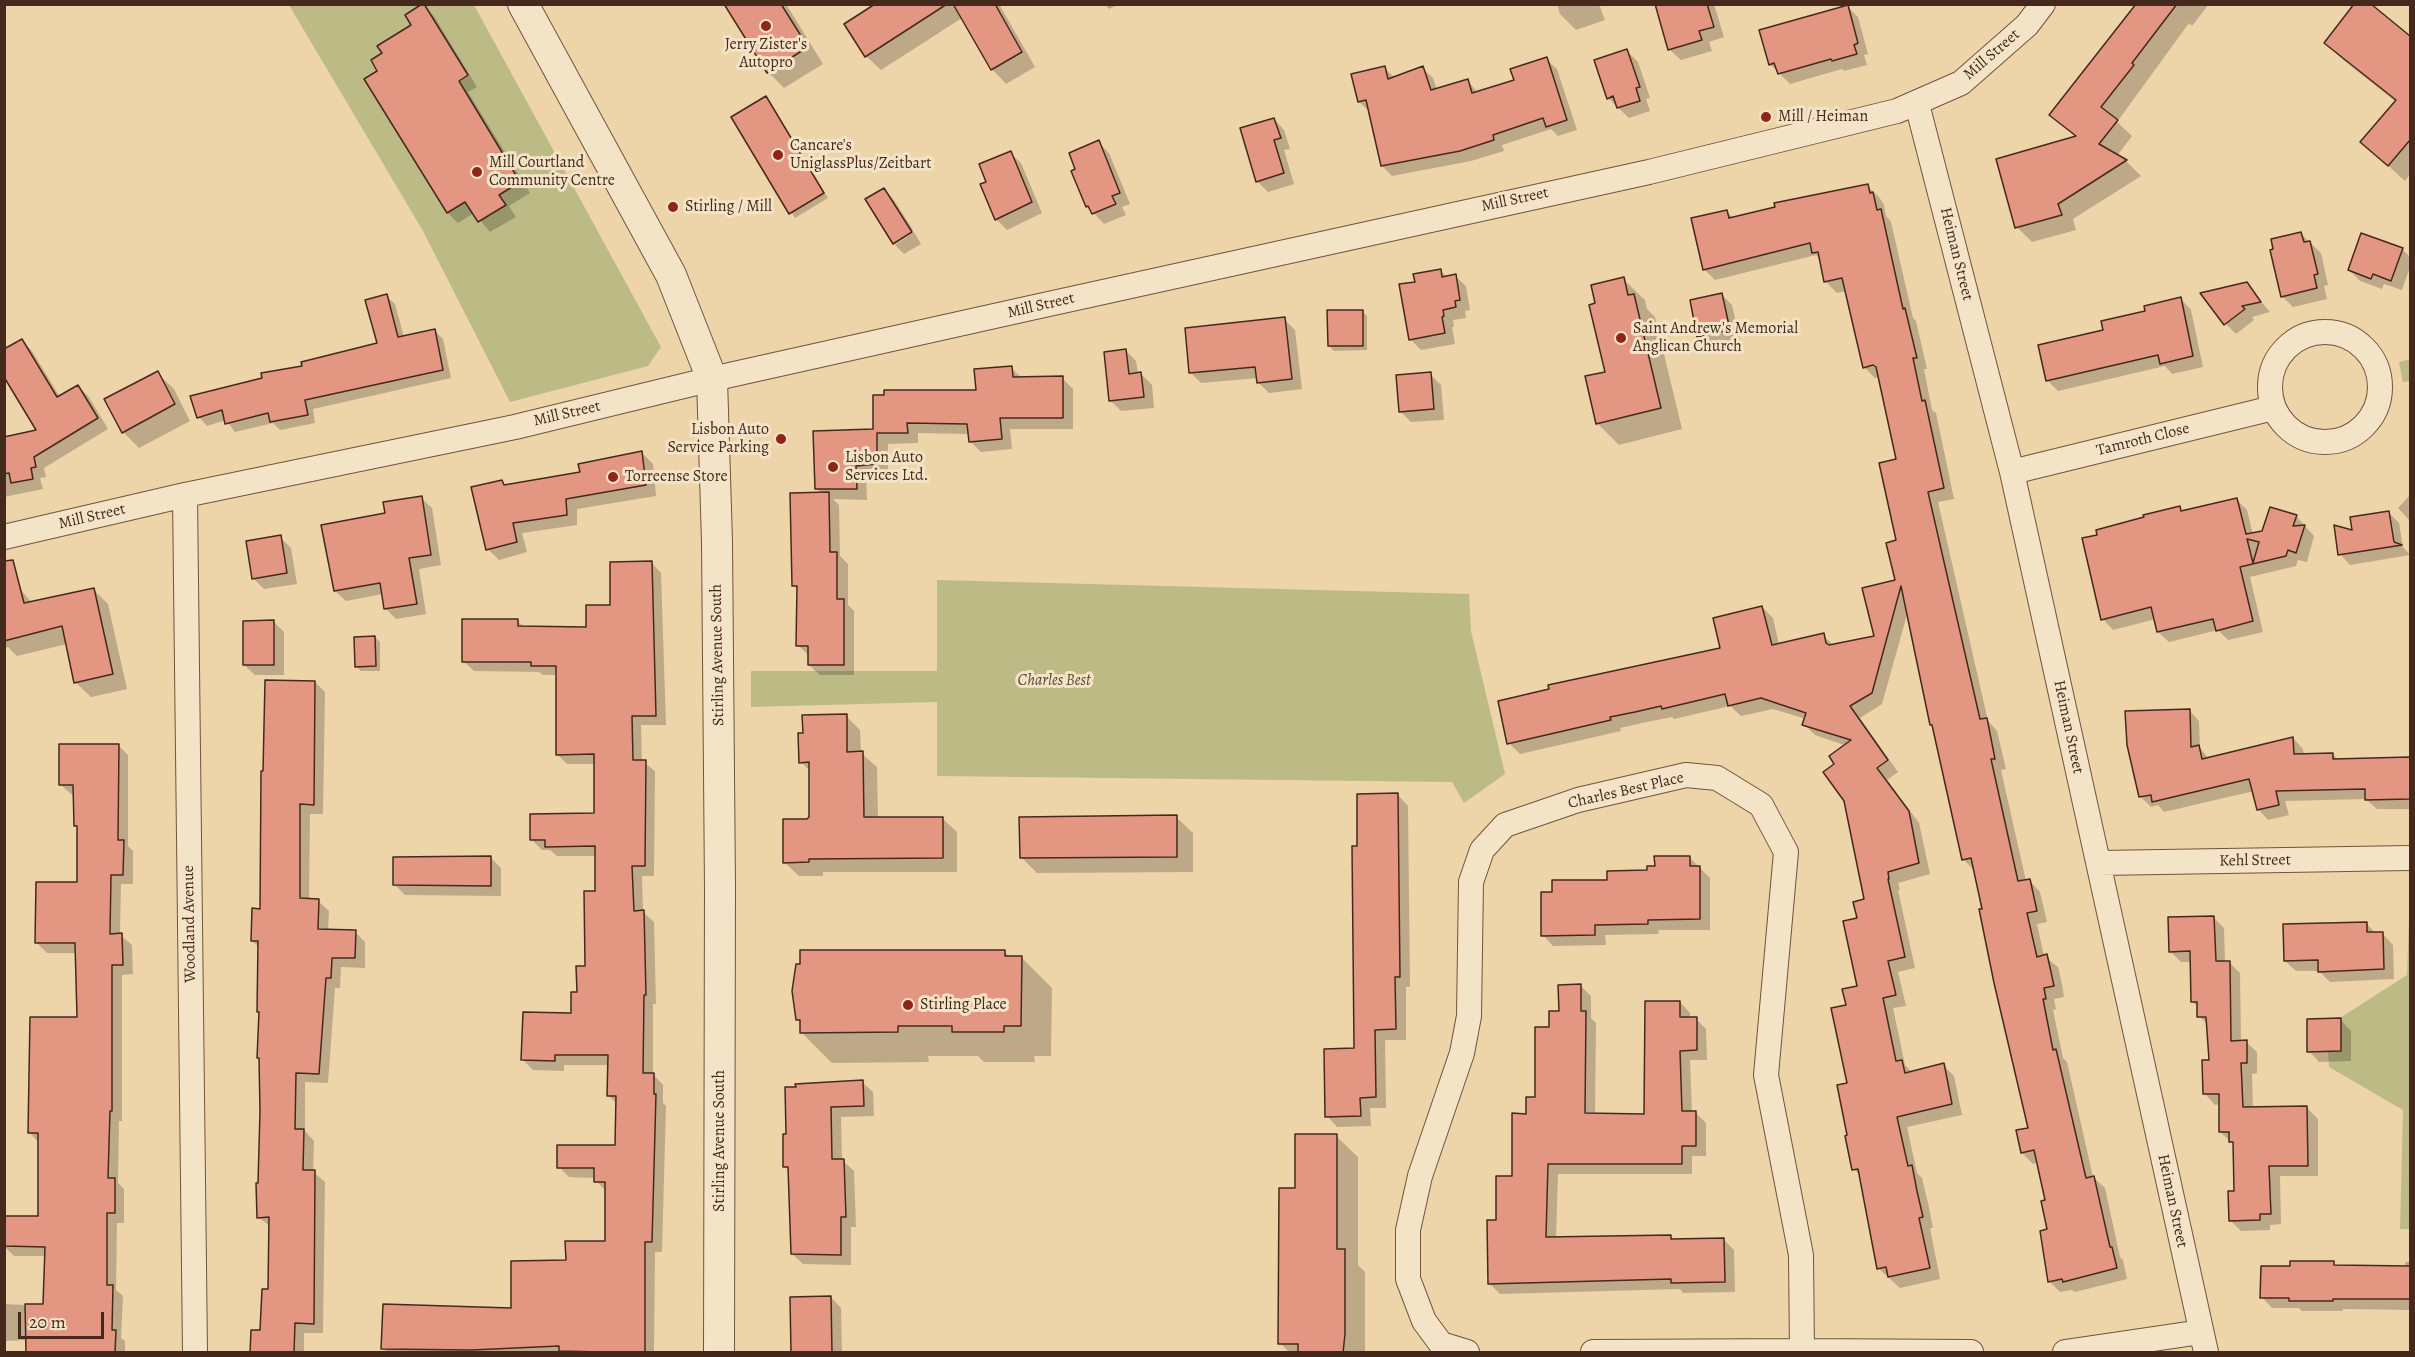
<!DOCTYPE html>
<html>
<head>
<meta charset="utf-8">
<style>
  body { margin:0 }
  #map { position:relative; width:2415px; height:1357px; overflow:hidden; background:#edd4a9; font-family:Alegreya,serif }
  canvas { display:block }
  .frame { position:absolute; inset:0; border:6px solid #46291c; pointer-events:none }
  .scale { position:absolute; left:18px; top:1312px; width:86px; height:27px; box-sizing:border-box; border:3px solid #46291c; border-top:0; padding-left:8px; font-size:18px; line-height:21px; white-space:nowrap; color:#46291c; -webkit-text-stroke:4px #f3e3c7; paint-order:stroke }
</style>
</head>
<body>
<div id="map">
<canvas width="2415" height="1357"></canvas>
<div class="frame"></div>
<div class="scale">20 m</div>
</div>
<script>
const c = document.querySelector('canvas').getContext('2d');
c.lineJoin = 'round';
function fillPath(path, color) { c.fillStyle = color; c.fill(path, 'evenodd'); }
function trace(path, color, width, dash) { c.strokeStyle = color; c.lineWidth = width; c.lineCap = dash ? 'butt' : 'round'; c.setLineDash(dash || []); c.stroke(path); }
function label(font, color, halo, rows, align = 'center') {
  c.font = font + ' Alegreya,serif'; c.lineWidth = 6; c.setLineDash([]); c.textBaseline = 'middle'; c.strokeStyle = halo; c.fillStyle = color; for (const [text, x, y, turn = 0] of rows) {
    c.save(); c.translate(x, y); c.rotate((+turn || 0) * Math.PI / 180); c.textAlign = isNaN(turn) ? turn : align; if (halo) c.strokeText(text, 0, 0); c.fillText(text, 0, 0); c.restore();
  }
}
fillPath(new Path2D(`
  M289 5H474L661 347 648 366 510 402 423 231Z
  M2410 359V381L2403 382 2399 362Z
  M937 580 1469 594 1471 631 1505 774 1464 803 1452 782 937 776V702L751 707V671H937Z
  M2410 890V1229H2400L2403 1110 2329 1067 2326 1027 2407 975Z`), '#bdbb85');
fillPath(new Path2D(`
  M726 4H786L823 64 784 88 768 72Z
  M878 4H999L1035 67 1006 84 992 69 962 18 881 70 866 56 846 25Z
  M1105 4H1119L1109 9Z
  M1557 4H1599L1605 20 1576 30 1560 14Z
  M1656 4H1714L1724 37 1709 42 1712 51 1681 60 1670 50Z
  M2138 4H2209L2192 26 2189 23 2117 122 2132 136 2117 156 2126 161 2141 176 2073 219 2076 230 2032 242 2017 227 2076 137 2051 115Z
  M2368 4 2410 38V174L2405 181 2362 142 2396 102 2342 59 2326 43Z
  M423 5 434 16 477 87 468 92 530 193 509 206 516 217 490 232 474 213 458 223 448 213 379 71 384 54 413 26Z
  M1847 6 1858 17 1868 54 1864 55 1867 65 1844 71 1842 69 1790 84 1770 64Z
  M1627 51 1638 62 1650 98 1646 99 1650 111 1629 118 1608 98Z
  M1546 59 1557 69 1577 130 1558 136 1551 129 1502 145 1504 151 1471 161 1392 176 1382 166 1370 112 1359 102 1384 68 1395 78 1422 68 1433 78 1437 90 1467 80 1478 93 1516 81Z
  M766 98 828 198 795 218 733 118Z
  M1274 119 1284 130 1290 149 1284 150 1294 184 1268 192 1257 181Z
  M1098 142 1109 153 1130 204 1122 207 1126 215 1104 224 1087 206Z
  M1010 153 1021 163 1042 213 1007 230 996 219 988 182Z
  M1867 186 1879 197 1884 205 1886 216 1891 222 1913 318 1916 321 1927 369H1924L1932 410 1936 413 1954 499 1938 502 1988 721 1997 731 2006 769 2001 770 2026 881 2029 880 2040 892 2047 922 2037 924 2044 956 2058 967 2062 984 2064 997 2054 999 2056 1009 2053 1010 2063 1058 2067 1062 2093 1177 2105 1188 2120 1257 2123 1260 2127 1279 2075 1292 2072 1290 2060 1292 2049 1281 2047 1201 2039 1162 2033 1164 2022 1153 2030 1129 1984 910 1975 871 1963 859 1934 727 1931 725 1908 611 1882 704 1860 718 1898 772 1887 780 1919 823 1930 874 1898 883 1900 890H1898L1915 968 1898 972 1906 1006 1893 1008 1905 1065 1913 1073 1943 1065 1954 1076 1962 1115 1907 1127 1917 1173 1922 1178 1928 1203 1933 1228H1930L1940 1279 1900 1288 1878 1268 1861 1176 1854 1169 1849 1136 1848 1006 1859 987V919L1866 900 1836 764 1847 746 1815 735 1804 724 1806 719 1773 709 1741 716 1730 706 1674 719 1672 717 1647 722 1620 728 1621 731 1520 754 1509 743 1722 649 1762 607 1773 618 1779 645 1823 635 1834 646 1875 637 1897 582 1898 460 1880 377 1875 378 1864 367 1846 291 1837 293 1826 282 1821 260 1816 255 1715 280 1704 269 1726 211 1733 218Z
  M884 189 894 200 913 230 894 242V244L867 200Z
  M914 232 921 244 904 254 895 245Z
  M2301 234 2321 253 2328 285 2324 286 2327 299 2293 307 2282 296Z
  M2402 249 2410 257V267L2402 290 2384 284 2382 289 2360 281 2349 270Z
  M1440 270 1447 277 1455 276 1466 286 1470 310 1465 311 1466 318 1453 320 1454 327H1452L1455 344 1421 350 1410 339 1416 283Z
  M1623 279 1645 300 1647 309 1655 317 1682 429 1619 445 1597 423 1607 373 1597 304Z
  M2246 284 2270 312 2252 317 2254 320 2236 334 2226 324Z
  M1722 295 1732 305 1740 340 1710 347 1699 336Z
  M386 296 395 304 404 337 435 331 443 339 451 378 313 409 315 423 280 430 273 423 235 432 226 420 207 426 199 417 192 397 378 344Z
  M2181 299 2191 310 2203 367 2172 374 2165 366 2058 391 2047 380 2104 331Z
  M1362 311 1367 316V350L1334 351 1329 346Z
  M1284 319 1295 330 1302 389 1269 393 1258 382V378L1201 383 1190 372Z
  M22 340 32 351 60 397 78 386 89 397 108 429 44 468 46 477 40 478 43 489 4 497V439L38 431Z
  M1126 351 1136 361 1138 374H1141L1152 385 1154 408 1121 411 1110 400Z
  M1011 368 1022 378H1062L1073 389V429H1010L1012 449 981 452 970 441 969 434 918 433V443L888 444V474L866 476 867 500 833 499 839 505 840 556 848 564V605L854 611V675H820L809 665V656L798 645V590L794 585 822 494 816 488 875 431 977 392Z
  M157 373 174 389 190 421 139 448 123 432Z
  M1430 374 1441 385 1444 420 1411 422 1400 411Z
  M642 453 653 464 656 496 577 509V525L522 533 527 552 499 560 488 549 502 482 506 486 582 474Z
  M2410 495V521L2398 508Z
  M421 498 432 508 441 565 419 569 426 614 396 619 386 609 383 594 346 601 335 591 387 514Z
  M2236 499 2247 510 2253 535 2264 533 2296 516 2314 536 2307 562 2298 560 2296 566 2250 577 2263 632 2228 640 2218 630 2169 642 2158 632 2156 619 2113 630 2103 619 2098 536 2179 508 2184 512Z
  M2388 512 2399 523 2403 547 2410 555 2350 565 2340 554 2354 533Z
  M280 537 291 548 297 584 264 589 253 578Z
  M651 562 661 573 666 725H641L642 761 655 771 654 876H642L643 912 654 922 656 1004H653V1074L663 1085V1103L666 1106 662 1252H655L654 1352H387L383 1348 512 1310 567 1261 607 1243V1192L596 1181V1178L569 1177 559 1167 616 1147 617 1104 609 1096V1065H564V1071L533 1070 523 1060 573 1014 586 967 596 892 597 856H557L550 850H542L532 840 596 814V764H567L557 754 558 675H543L539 672 474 671 463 661 517 620 525 628H587L612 606Z
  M15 583 32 603 93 589 108 604 127 689 91 697 75 682 67 644 17 656 8 647 4 648V586Z
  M274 622 284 632V675H255L244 665Z
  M375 637 380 642V671H361L356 666Z
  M315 682 325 692 323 814H310L309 900 318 901 329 911 328 931 355 932 365 942V968L341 967 340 988H335L328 1083 305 1082V1131L314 1141 313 1172 325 1182 323 1333H304V1352H252L262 1332 269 1291 271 1227 258 1217 261 1060 258 1057 259 947 252 941 262 910Z
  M2189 710 2199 721 2200 748 2209 759 2293 738 2303 749 2304 755 2333 754 2338 760 2410 759V809H2377L2366 799 2285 801 2289 815 2268 820 2258 809 2254 791 2164 812 2158 805 2151 807 2140 796Z
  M846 716 860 730 861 753 877 767 878 818H942L957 832V872H823V876H799L784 862 811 818 810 771 801 762Z
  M118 745 128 755V846L133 851V884H121L120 935 132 945 133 974 122 975V1121H119L118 1183 124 1189V1223H117L116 1290 123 1296 121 1338 125 1341V1352H27V1340L4 1341V1304L44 1306 46 1256H14L4 1246V1217H39V1143L30 1133 79 1018 77 953H47L37 943 78 883 79 829 75 825V794H71L60 784Z
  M1398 795 1408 806 1410 987H1406V1040H1385L1386 1108H1370L1371 1126 1337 1127 1327 1116 1355 1050 1358 847Z
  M1176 817 1193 833V872L1037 873 1021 857Z
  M490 857 501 868V896L405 895 395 885Z
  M1689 857 1710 878V930H1658L1659 934 1605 935 1606 945 1553 946 1543 935 1553 894 1649 871Z
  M2213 917 2224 928 2225 962H2229L2240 973 2241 1042H2246L2257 1052V1073L2252 1074 2253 1109 2307 1108 2318 1119V1176H2280L2281 1224 2270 1225V1230L2241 1231 2230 1220 2236 1192 2235 1145 2220 1132V1104L2215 1105 2205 1094 2210 1062 2208 1025 2199 1016V1008L2192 1001 2191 962H2181L2170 951Z
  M2366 923 2376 934H2383L2393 945 2394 979 2330 982 2319 971H2296L2285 961Z
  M1004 951 1010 957H1021L1052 988 1051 1056H1034L1035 1062H984L978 1056H928L929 1062 832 1063 802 1033V1023L797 1019Z
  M1581 986 1591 996V1018L1596 1023 1595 1114 1646 1115 1680 1002 1690 1013V1019H1696L1706 1029 1707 1060H1690L1692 1113H1696L1706 1123V1156H1692V1174H1558L1556 1239 1671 1237 1674 1241 1724 1240 1734 1250 1735 1292 1683 1293 1680 1289 1500 1294 1489 1283 1497 1222 1513 1178 1527 1115 1537 1099 1550 1028Z
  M2341 1020 2351 1031V1061L2319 1062 2309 1051Z
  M862 1082 873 1092 874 1116 841 1117 842 1160 854 1171 856 1227H851V1265L803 1264 792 1254 789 1171 785 1166 788 1135Z
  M1336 1136 1358 1157V1265L1365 1272V1352H1289L1280 1343Z
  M2405 1262H2410V1310L2343 1309V1311H2302L2299 1308H2272L2262 1297 2291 1268 2333 1263 2337 1267 2405 1268Z
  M831 1297 841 1308 842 1352H793Z`), '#0003');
const building = new Path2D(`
  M422 4H424L468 75 459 81 520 182 499 195 506 205 478 222 465 202 447 213 364 79 377 71 371 60 382 53 377 46 411 25 405 15Z
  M724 4H781L808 47 767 73Z
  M875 4H947L865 57 844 24Z
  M953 4H995L1022 52 991 70Z
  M1655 4H1707L1714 27 1699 31 1702 40 1668 50Z
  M2136 4H2177L2132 63 2134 65 2101 107 2118 120 2099 144 2127 160 2058 204 2062 215 2015 228 1996 159 2076 136 2049 115Z
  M2354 4H2371L2410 36V140L2388 166 2360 142 2396 100 2324 43Z
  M1848 5 1858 43 1854 45 1857 54 1832 61 1831 59 1778 74 1774 63 1769 65 1759 30Z
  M1627 49 1640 87 1636 88 1640 101 1617 108 1613 96 1607 99 1594 60Z
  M1547 57 1567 120 1546 127 1543 118 1493 135 1494 140 1460 151 1381 166 1366 100 1358 102 1351 74 1385 66 1388 79 1423 66 1431 90 1468 79 1472 93 1514 80 1510 69Z
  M766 96 824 193 789 214 731 117Z
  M1274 118 1281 138 1274 140 1284 173 1256 182 1240 128Z
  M1099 140 1120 193 1112 196 1116 204 1092 214 1088 206 1086 207 1071 171 1075 169 1069 153Z
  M1011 151 1032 202 995 220 980 184 986 182 979 164Z
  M1868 184 1870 193 1873 192 1877 210 1881 209 1903 309 1905 308 1917 358H1913L1922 401 1925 400 1944 488 1928 492 1980 719 1987 718 1995 759H1991L2018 881 2030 879 2037 911 2027 913 2037 957 2047 954 2051 972 2054 986 2044 988 2046 999H2043L2053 1050 2056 1049 2086 1178 2094 1176 2110 1247H2112L2117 1268 2063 1282 2062 1279 2048 1282 2040 1231 2047 1229 2041 1201 2045 1200 2034 1150 2021 1153 2016 1130 2028 1128 1994 983 1979 909H1982L1971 858 1962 860 1932 725H1930L1901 586 1872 693 1850 706 1888 760 1877 768 1909 811 1919 863 1888 872 1889 879H1888L1905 957 1888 961 1896 995 1883 998 1896 1061 1902 1060 1905 1073 1944 1063 1952 1104 1897 1117 1908 1166 1912 1165 1917 1191 1923 1217 1919 1218 1930 1268 1888 1277 1886 1267 1877 1269 1858 1169 1852 1170 1845 1136 1847 1135 1837 1085 1847 1083 1831 1008 1846 1005 1842 989 1857 986 1843 921 1857 918 1853 902 1864 899 1844 801 1823 772 1834 764 1829 756 1851 740 1802 725 1806 713 1761 698 1728 706 1725 694 1662 709 1661 706 1635 712 1610 717 1611 720 1507 744 1498 701 1549 689 1548 685 1720 648 1713 618 1762 606 1772 645 1824 633 1826 643 1829 645 1874 636 1862 588 1895 580 1886 543 1896 540 1879 463 1896 459 1876 367 1873 365 1863 368 1842 278 1824 282 1818 252 1812 253 1810 243 1703 270 1691 218 1727 210 1729 218 1775 207 1774 203Z
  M884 188 912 232 893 244 865 199Z
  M2301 232 2304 242 2310 241 2318 274 2314 275 2317 288 2281 297 2270 250 2273 249 2271 239Z
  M2361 233 2403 248 2391 281 2373 274 2371 279 2348 270Z
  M1441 269 1442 277 1456 274 1460 300 1455 301 1456 307 1443 310 1444 316 1442 317 1445 333 1409 340 1399 284 1415 282 1413 274Z
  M1624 277 1628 295 1634 294 1661 408 1596 424 1585 376 1605 372 1589 305 1595 303 1591 285Z
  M2247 282 2261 302 2242 306 2245 309 2224 325 2200 293Z
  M1722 293 1730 330 1697 337 1690 300Z
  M387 294 398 337 435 329 443 370 305 400 308 415 270 422 268 413 225 424 222 410 197 418 190 396 262 378 261 373 302 366 301 362 377 343 365 300Z
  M2181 297 2193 356 2160 364 2158 355 2046 381 2038 345 2103 330 2101 321 2145 311 2144 306Z
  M1327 310H1363V346H1328Z
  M1285 317 1292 379 1257 383 1255 367 1189 373 1185 328Z
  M22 339 57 397 78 385 98 418 34 457 36 467 31 468 33 479 11 483 9 473 4 474V437L36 430 4 377V349Z
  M1126 349 1129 374 1141 372 1144 397 1109 401 1104 352Z
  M1012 366 1013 377 1063 376V418H1000L1002 439 969 442 967 424 907 423 908 433H877V464L856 466 857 489H815L813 431 873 429V395H884V390H976L974 369Z
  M158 371 175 404 122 433 104 399Z
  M1431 372 1434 409 1399 412 1396 375Z
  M642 451 646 485 566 499 567 515 513 523 517 542 486 550 471 487 502 480 504 485 580 472 578 464Z
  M829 492 830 552H837V599H844V665H808V646H796L797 586H792L790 493Z
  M422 496 431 555 409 558 417 604 384 609 380 583 334 591 321 525 385 513 383 502Z
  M2237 498 2246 534 2262 531 2270 507 2297 515 2293 526 2305 525 2296 553 2288 550 2286 556 2240 567 2253 621 2216 631 2213 619 2157 632 2151 607 2101 620 2082 538 2097 535 2096 530 2144 517 2143 515 2180 506 2181 511ZM2247 539 2259 542 2253 563Z
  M2389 511 2394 542 2402 545 2338 555 2334 525 2352 530 2350 517Z
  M281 535 287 573 252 579 246 541Z
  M13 560 24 603 94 588 113 674 74 683 62 626 4 641V561Z
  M652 561 656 716H632L633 760H646L645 866H632L634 911 644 910 646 995H644L643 1073H654V1094H656L652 1242H645V1353L559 1351V1346L472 1350 381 1349 383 1304 511 1308V1261L566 1260 565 1241H605V1182H594V1168H557V1145H615L616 1096H607L608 1055H555V1061L521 1060 523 1012 571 1013V992H577L576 966H585L584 891H595V846L545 847V840H530V814L594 813V754L556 755V666H531V662H462V619H518V626L586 627V605H610V562Z
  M274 620V665H243V621Z
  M375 636 376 666 355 667 354 637Z
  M265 680 315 681 314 805 300 804V898L319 899 318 929 356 930 355 958H332L331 978H326L319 1074 296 1073 295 1129H304L303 1170H315L314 1324 295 1323 294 1353H250L251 1330H260L262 1289H268L269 1217 257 1218 256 1183H258L260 1111 259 1058H257L259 1012H257L258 941H251L252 908 260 909 261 771H263Z
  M2190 709 2191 747 2199 745 2202 759 2293 737 2294 754 2333 753V759L2410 757V799L2365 800V789L2276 791 2279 805 2257 810 2249 779 2152 802 2151 795 2139 797 2127 745 2125 711Z
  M847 714V752L863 751 864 817H943V858L809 859V862L783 863V819H807L809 817V762L799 763 798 733H803L802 715Z
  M59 744H119L118 840H124L123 875H111L110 934 122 933 123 965H112V1111H110L108 1178H115V1213H107V1285H113L112 1330H116L115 1353H26L25 1304H43L45 1247 4 1246V1216H38V1133H28L30 1017H77L75 943H35L36 882H77V826H74L73 785H59Z
  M1398 793 1400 977H1395L1396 1029 1375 1030 1376 1097 1360 1098 1361 1116 1325 1117 1324 1049 1354 1048 1352 846H1357V794Z
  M1177 815V857L1020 858 1019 817Z
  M491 856V886L393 885V857Z
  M1654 856H1690V866H1700V919L1648 920V924L1595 925V935L1541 936V892H1552V880H1607V871L1647 870V866H1655Z
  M2214 916 2216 961H2230L2231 1041 2247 1040V1063H2241L2243 1107 2307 1106 2308 1166H2269L2271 1214H2260V1220L2229 1221 2228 1191H2234L2233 1142H2229V1132H2219V1094H2203L2202 1060H2209L2206 1017H2197V1002H2191L2190 951 2169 952 2168 917Z
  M2367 922V932H2383L2384 969 2318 972V960L2284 961 2283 924Z
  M800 950H1005V956H1022L1021 1026H1004V1032H952V1026H898V1032L800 1033V1020H796L792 991 796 964H800Z
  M1581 984V1011H1586L1585 1113 1644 1114 1645 1001H1680V1017H1697V1050L1680 1051 1682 1111H1696V1146H1682V1164H1548L1546 1237 1671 1235V1239L1724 1238 1725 1282 1671 1283V1279L1488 1284 1487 1220H1496V1176H1512V1113L1526 1114V1097H1535V1027H1549V1011H1559L1558 985Z
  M2341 1018V1051L2307 1052V1019Z
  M863 1080 864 1106 831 1107 832 1159H844L846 1217H841V1255L791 1254 788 1167H783V1134H786L785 1087H796L795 1084Z
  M1295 1134H1337V1249H1345V1334L1343 1353H1298V1344H1278L1279 1188H1295Z
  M2290 1261H2334V1265L2410 1266V1299H2333V1301H2289V1298H2260L2261 1266H2290Z
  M831 1296 832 1353H791L790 1297Z`);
fillPath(building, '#e39783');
trace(building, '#46291c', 1.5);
const minor = new Path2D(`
  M1917 104 2012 472 2206 1352
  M2270 387a55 55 0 1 1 110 0a55 55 0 1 1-110 0Z
  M2012 472 2273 408
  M185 495 195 1352
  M4 537 185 495 515 427 712 379 1026 309 1649 172 1897 111 1961 83 2027 25 2043 4
  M2099 863 2410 858
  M1467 1352 1441 1344 1424 1321 1408 1279V1230L1420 1176 1462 1053 1469 1016 1471 882 1482 850 1505 825 1578 800 1686 775 1717 778 1761 805 1786 852 1766 1075 1801 1255 1802 1351
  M1593 1352 1802 1351 1971 1352
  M2065 1352 2201 1332`);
const tertiary = new Path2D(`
  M523 4 671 275 712 379 717 542 720 887 719 1352`);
trace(minor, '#70543f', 26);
trace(tertiary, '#70543f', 32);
trace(minor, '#f3e3c7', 24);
trace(tertiary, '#f3e3c7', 30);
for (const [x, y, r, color] of [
  [766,26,6,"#8f2418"],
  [1766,117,6,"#8f2418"],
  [778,155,6,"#8f2418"],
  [477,172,6,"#8f2418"],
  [673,207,6,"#8f2418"],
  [1621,338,6,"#8f2418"],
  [781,439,6,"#8f2418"],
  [833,467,6,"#8f2418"],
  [613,477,6,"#8f2418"],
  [908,1005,6,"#8f2418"]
]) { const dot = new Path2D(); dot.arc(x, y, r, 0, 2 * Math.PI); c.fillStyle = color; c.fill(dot); trace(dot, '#f3e3c7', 2); }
label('16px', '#46291c', '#f3e3c7', [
  ["Jerry Zister's",766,45,"center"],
  ["Autopro",766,63,"center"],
  ["Mill / Heiman",1778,117],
  ["Cancare's",790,146],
  ["UniglassPlus/Zeitbart",790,164],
  ["Mill Courtland",489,163],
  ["Community Centre",489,181],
  ["Stirling / Mill",685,207],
  ["Saint Andrew's Memorial",1633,329],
  ["Anglican Church",1633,347],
  ["Lisbon Auto",769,430,"right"],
  ["Service Parking",769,448,"right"],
  ["Lisbon Auto",845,458],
  ["Services Ltd.",845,476],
  ["Torreense Store",625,477],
  ["Stirling Place",920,1005]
], 'left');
label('16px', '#46291c', '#f3e3c7', [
  ["Mill Street",1992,55,-41],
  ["Mill Street",1515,200,-12],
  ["Heiman Street",1956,254,76],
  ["Mill Street",1041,306,-13],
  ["Mill Street",567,414,-13],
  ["Tamroth Close",2143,440,-14],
  ["Mill Street",92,517,-13],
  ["Stirling Avenue South",718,655,-91],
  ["Heiman Street",2068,727,78],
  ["Charles Best Place",1626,791,-13],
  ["Kehl Street",2255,861,-1],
  ["Woodland Avenue",190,924,-91],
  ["Stirling Avenue South",720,1141,-90],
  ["Heiman Street",2172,1201,78]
]);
label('italic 16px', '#5e4631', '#f3e3c7', [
  ["Charles Best",1054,681]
]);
</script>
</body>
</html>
